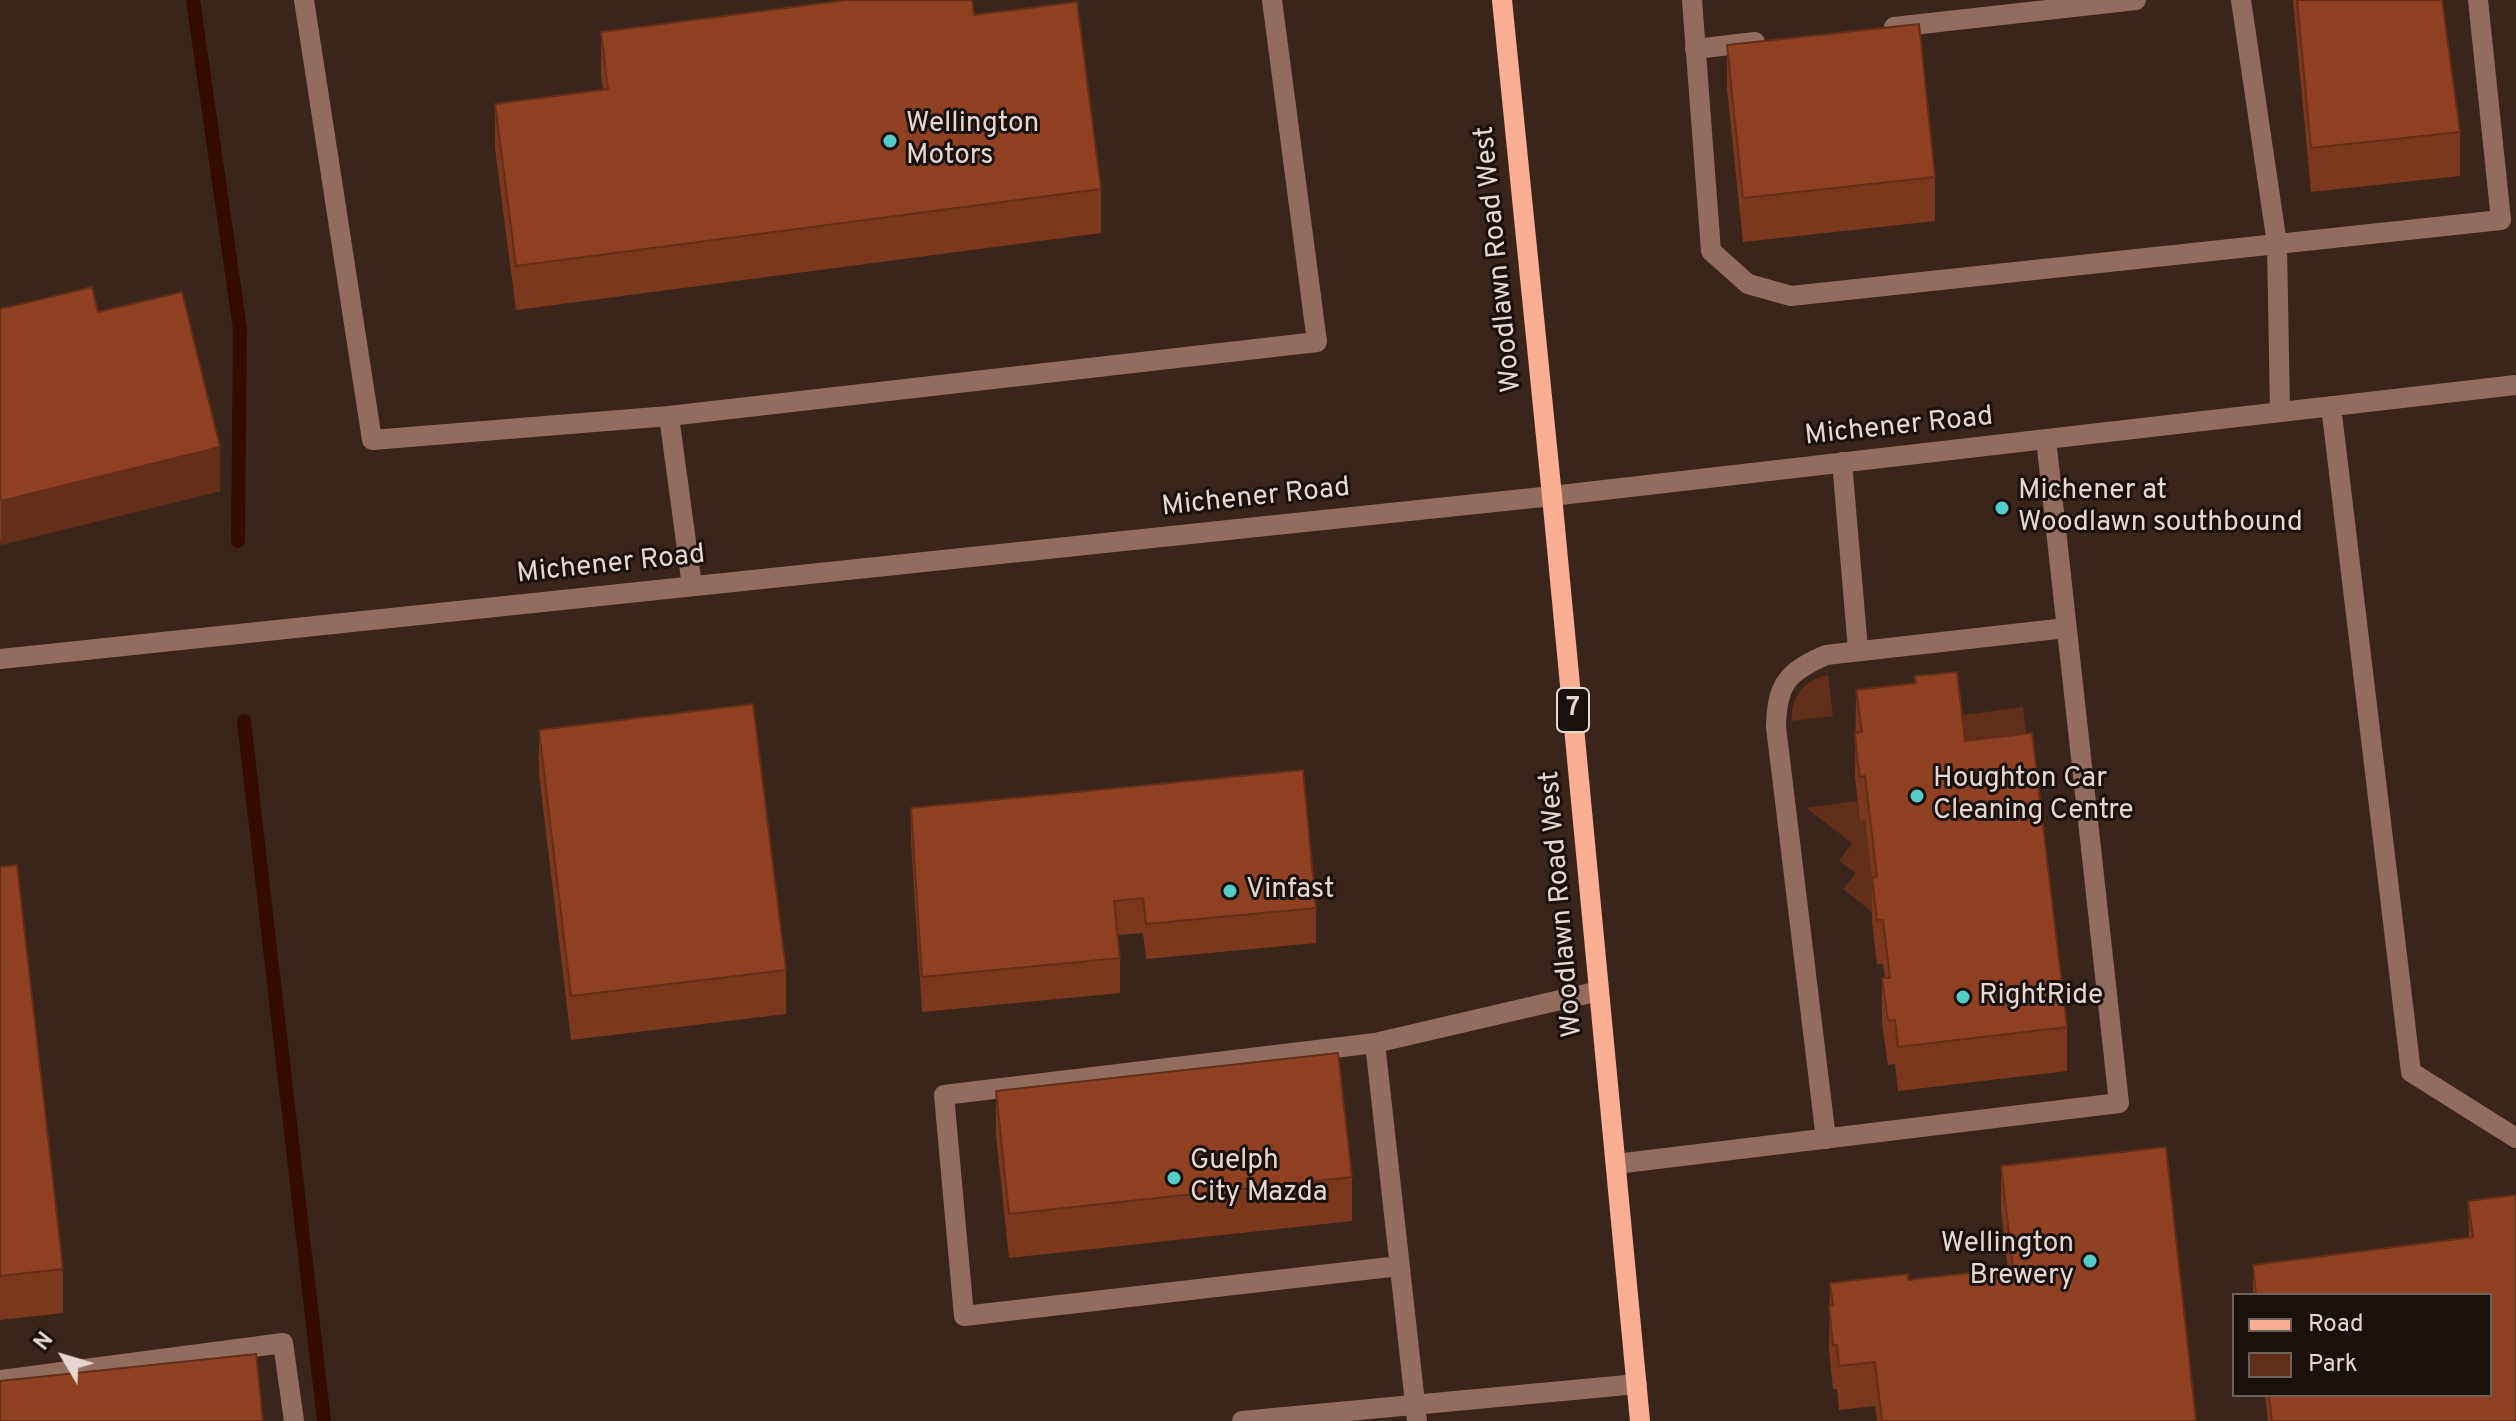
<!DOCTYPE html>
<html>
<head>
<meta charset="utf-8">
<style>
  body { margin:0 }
  #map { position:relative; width:2516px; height:1421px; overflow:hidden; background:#3a251d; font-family:Overpass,sans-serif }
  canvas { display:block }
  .legend { position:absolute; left:2232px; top:1293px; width:260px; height:104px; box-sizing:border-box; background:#1a110d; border:2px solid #6c605c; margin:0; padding:10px 14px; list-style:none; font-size:24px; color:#e6d7d2 }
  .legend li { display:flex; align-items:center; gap:16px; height:40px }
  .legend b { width:40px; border:2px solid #6c605c }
  .north { position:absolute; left:24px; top:1317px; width:80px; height:80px; -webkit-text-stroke:6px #1a110d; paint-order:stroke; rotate:308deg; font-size:22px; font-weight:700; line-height:32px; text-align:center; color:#e6d7d2 }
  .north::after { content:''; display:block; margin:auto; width:28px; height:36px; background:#e6d7d2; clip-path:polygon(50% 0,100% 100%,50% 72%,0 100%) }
</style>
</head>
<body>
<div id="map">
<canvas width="2516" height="1421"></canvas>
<ul class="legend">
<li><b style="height:10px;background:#faae92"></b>Road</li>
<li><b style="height:22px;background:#622e1a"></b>Park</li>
</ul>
<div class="north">N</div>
</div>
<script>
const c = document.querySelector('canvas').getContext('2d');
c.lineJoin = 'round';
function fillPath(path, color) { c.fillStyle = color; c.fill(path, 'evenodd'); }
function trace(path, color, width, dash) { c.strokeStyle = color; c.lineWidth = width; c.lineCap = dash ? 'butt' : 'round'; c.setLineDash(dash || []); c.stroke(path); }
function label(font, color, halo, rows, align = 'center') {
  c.font = font + ' Overpass,sans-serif'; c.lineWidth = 6; c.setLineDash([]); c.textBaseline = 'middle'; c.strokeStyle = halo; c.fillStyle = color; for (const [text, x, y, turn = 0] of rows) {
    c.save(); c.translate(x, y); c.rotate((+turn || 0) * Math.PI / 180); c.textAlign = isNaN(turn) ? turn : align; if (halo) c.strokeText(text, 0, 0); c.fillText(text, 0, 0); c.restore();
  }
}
fillPath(new Path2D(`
  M1828 675 1833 716 1792 721C1790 697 1805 679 1828 675Z
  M2023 707 2032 777 1965 786 1957 716Z
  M1857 801 1860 821 1865 820 1877 916 1843 889 1856 873 1839 861 1852 843 1806 808Z`), '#622e1a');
trace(new Path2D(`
  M193 0 240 329 238 541
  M244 721 324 1421`), '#330b00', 14);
trace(new Path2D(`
  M304 0 372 440 669 416 692 586
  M1692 0 1711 251 1748 284 1791 296 2277 244 2241 0
  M1894 27 2136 0
  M1695 49 1755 42
  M2331 406 2411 1072 2516 1138
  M2280 412 2277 244 2501 220 2478 0
  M669 416 1317 342 1272 0
  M1842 462 1858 649
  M0 659 1552 496 2516 385
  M1375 1043 1599 991
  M1826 1139 1776 727C1777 684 1787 672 1826 655L2066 628
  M1616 1164 2119 1103 2046 439
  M1399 1266 964 1316 944 1095 1375 1043 1417 1421
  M0 1380 283 1343 294 1421
  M1242 1421 1637 1384`), '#926d5f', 20);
trace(new Path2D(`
  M1502 0 1552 496 1640 1421`), '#faae92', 20);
fillPath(new Path2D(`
  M2293 0H2442L2460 132V176L2311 192Z
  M974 15 1101 189V233L516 310 495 148V104L603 89 601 76V32Z
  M1727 45 1935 177V221L1743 242 1727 89Z
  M0 309 98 312 220 491 1 545 0 540Z
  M1915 676 1965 741 2067 1027V1071L1898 1091 1895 1064 1888 1065 1882 1023V978H1885L1883 964H1877L1872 922V878L1865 820 1860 821 1855 777 1856 690 1915 683Z
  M539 730 786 970V1014L571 1040 539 774Z
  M911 808 1316 908V943L1146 959 1143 933 1117 935 1120 958V993L922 1012 911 842Z
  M0 867 63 1269V1313L0 1320Z
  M996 1091 1352 1177V1221L1009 1258 996 1135Z
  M2001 1166 2196 1421H1877L1875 1406 1839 1410 1837 1389H1833L1829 1350 1830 1283 1908 1280 2008 1269 2001 1210Z
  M2516 1195V1421H2268L2265 1395H2490V1295H2253V1265L2469 1238 2468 1201Z`), '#7b381d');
fillPath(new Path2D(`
  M220 447V491L1 545V501Z`), '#642e18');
const building = new Path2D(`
  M847 0H972L974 15 1077 2 1101 189 516 266 495 104 608 89 601 32Z
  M2297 0H2442L2460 132 2311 148Z
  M1919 24 1935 177 1743 198 1727 45Z
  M92 287 98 312 182 292 220 447 1 501 0 496V309Z
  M1957 672 1965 741 2032 733 2067 1027 1898 1047 1895 1020 1888 1021 1882 978H1890L1883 920H1877L1872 878 1877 877 1865 776 1860 777 1857 757 1855 733 1862 732 1856 690 1916 683 1915 676Z
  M753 704 786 970 571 996 539 730Z
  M1303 770 1316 908 1146 924 1143 898 1114 901 1120 958 922 977 911 808Z
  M17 865 63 1269 0 1276V867Z
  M1338 1053 1352 1177 1009 1214 996 1091Z
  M2166 1147 2196 1421H1882L1875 1362 1839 1366 1837 1345H1833L1829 1306H1833L1830 1283 1908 1274V1280L2013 1268 2001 1166Z
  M2516 1195V1421H2272L2269 1395H2490V1295H2256L2253 1265 2473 1237 2468 1201Z
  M256 1354 263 1421H0V1381Z`);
fillPath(building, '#8f4122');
trace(building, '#642e18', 2);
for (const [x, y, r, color] of [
  [890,141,8,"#54cdc8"],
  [2002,508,8,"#54cdc8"],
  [1917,796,8,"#54cdc8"],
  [1230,891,8,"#54cdc8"],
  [1963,997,8,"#54cdc8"],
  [1174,1178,8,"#54cdc8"],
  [2090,1261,8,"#54cdc8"]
]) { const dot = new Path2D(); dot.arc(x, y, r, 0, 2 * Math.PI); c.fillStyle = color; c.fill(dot); trace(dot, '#1a110d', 3); }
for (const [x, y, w] of [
  [1573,710,32]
]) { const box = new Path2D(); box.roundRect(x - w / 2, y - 22, w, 44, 6); c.fillStyle = '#1a110d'; c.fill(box); trace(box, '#e6d7d2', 2); }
label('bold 26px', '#e6d7d2', null, [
  ["7",1573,710]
]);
label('28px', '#e6d7d2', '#1a110d', [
  ["Wellington",906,125],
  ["Motors",906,157],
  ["Michener at",2018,492],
  ["Woodlawn southbound",2018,524],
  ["Houghton Car",1933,780],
  ["Cleaning Centre",1933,812],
  ["Vinfast",1246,891],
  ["RightRide",1979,997],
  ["Guelph",1190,1162],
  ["City Mazda",1190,1194],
  ["Wellington",2074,1245,"right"],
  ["Brewery",2074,1277,"right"]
], 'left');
label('28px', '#e6d7d2', '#1a110d', [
  ["Woodlawn Road West",1500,259,-96],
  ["Michener Road",1899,428,-6],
  ["Michener Road",1256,499,-6],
  ["Michener Road",611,566,-6],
  ["Woodlawn Road West",1563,904,-95]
]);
</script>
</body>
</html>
